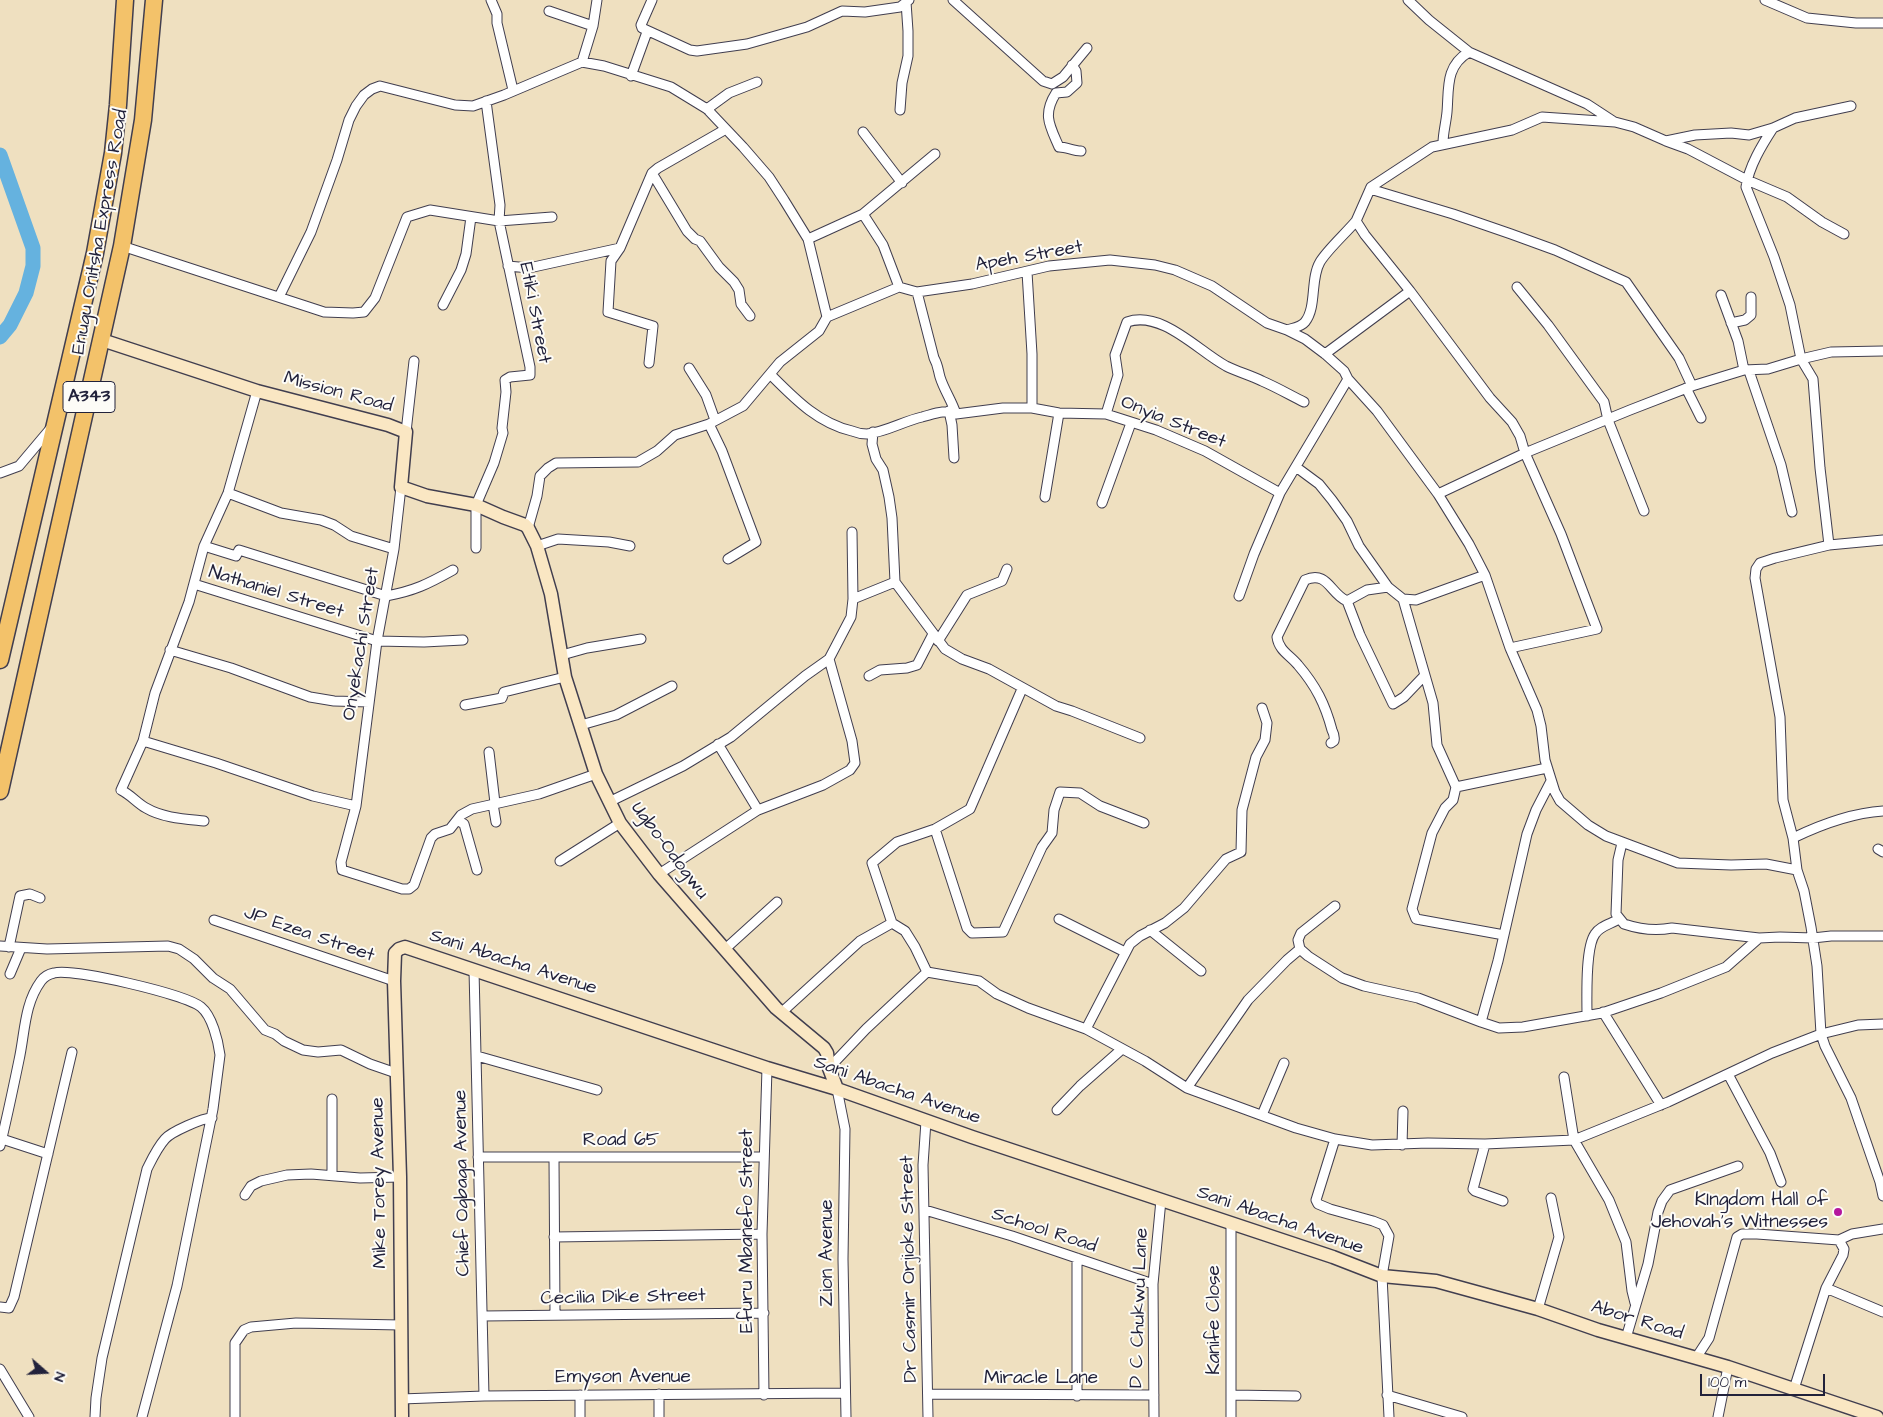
<!DOCTYPE html>
<html>
<head>
<meta charset="utf-8">
<style>
  body { margin:0 }
  #map { position:relative; width:1883px; height:1417px; overflow:hidden; background:#efe0c0; font-family:"Architects Daughter",sans-serif }
  canvas { display:block }
  .north { position:absolute; left:20px; top:1347px; width:50px; height:50px; -webkit-text-stroke:4px #fdfcf7; paint-order:stroke; rotate:109deg; font-size:14px; font-weight:700; line-height:20px; text-align:center; color:#22223b }
  .north::after { content:''; display:block; margin:auto; width:18px; height:22px; background:#22223b; clip-path:polygon(50% 0,100% 100%,50% 72%,0 100%) }
  .scale { position:absolute; left:1700px; top:1374px; width:125px; height:22px; box-sizing:border-box; border:2px solid #22223b; border-top:0; padding-left:6px; font-size:15px; line-height:18px; white-space:nowrap; color:#22223b; -webkit-text-stroke:4px #fdfcf7; paint-order:stroke }
</style>
</head>
<body>
<div id="map">
<canvas width="1883" height="1417"></canvas>
<div class="north">N</div>
<div class="scale">100 m</div>
</div>
<script>
const c = document.querySelector('canvas').getContext('2d');
c.lineJoin = 'round';
function trace(path, color, width, dash) { c.strokeStyle = color; c.lineWidth = width; c.lineCap = dash ? 'butt' : 'round'; c.setLineDash(dash || []); c.stroke(path); }
function label(font, color, halo, rows, align = 'center') {
  c.font = font + ' "Architects Daughter",sans-serif'; c.lineWidth = 4; c.setLineDash([]); c.textBaseline = 'middle'; c.strokeStyle = halo; c.fillStyle = color; for (const [text, x, y, turn = 0] of rows) {
    c.save(); c.translate(x, y); c.rotate((+turn || 0) * Math.PI / 180); c.textAlign = isNaN(turn) ? turn : align; if (halo) c.strokeText(text, 0, 0); c.fillText(text, 0, 0); c.restore();
  }
}
trace(new Path2D(`
  M0 155 33 248V266L26 293 10 325 0 337`), '#65b2df', 15);
const street = new Path2D(`
  M491 0 497 14V23L513 90
  M652 0 641 25 642 28 690 50 697 51 747 44 807 27 842 11 865 12 900 7 909 0
  M953 0 1043 81 1052 84 1063 77 1087 48
  M1408 0 1429 20 1469 52 1587 104 1613 121
  M1765 0 1807 18 1856 23H1883
  M549 11 593 26
  M582 62 593 26 597 0
  M1072 65 1076 71 1077 83 1067 92 1056 93C1042 115 1050 126 1059 147 1067 147 1073 151 1081 151
  M631 76 647 32
  M707 109 729 93 757 82
  M900 110 902 83 908 56V31L906 2
  M1773 128C1762 145 1749 166 1746 187L1774 257 1790 305 1801 359 1813 379 1820 468 1829 545
  M863 132 902 183
  M1666 141 1688 149 1747 180 1787 197 1822 222 1844 234
  M1443 143C1443 133 1446 123 1447 112 1449 89 1445 66 1469 52
  M652 173 687 231 695 239 700 241 719 267 734 282 739 290 741 304 750 316
  M1370 189 1453 214 1511 234 1555 250 1626 282 1679 358 1692 386
  M863 214 883 245 899 287
  M808 239 863 214 935 154
  M122 246 324 312 353 313 364 312 375 298 407 217 430 210 499 221 552 217
  M508 266 529 268 620 248
  M1027 272 1032 354V408
  M1517 287 1548 325 1604 402 1608 420 1644 511
  M917 292 934 358C938 365 938 370 940 377 944 390 952 401 956 414
  M1721 295 1738 341 1744 370
  M279 297 311 232 337 160 349 120 356 106 364 95 372 89 380 86 455 105 473 106 504 95 582 62 604 66 671 87 707 109 743 147 769 177 784 200 808 239 827 317
  M443 305 461 270 466 254 471 217
  M827 317 899 287 917 292 972 284 1049 266 1110 260 1155 265 1175 270 1212 286 1267 323 1287 330 1305 339 1325 354 1344 371 1348 379 1377 411 1438 494 1469 544 1485 575 1510 648 1537 710 1541 726 1545 760 1555 792 1560 801 1588 825 1606 836 1678 863 1731 865 1766 864 1797 870
  M1731 323 1745 320 1751 315V297
  M1287 330C1293 328 1301 327 1305 322 1317 307 1310 279 1320 262 1327 250 1346 233 1356 221
  M1325 354 1410 291
  M649 363 653 326 608 312 611 261 620 248 652 173 658 168 726 129
  M689 368 706 395 715 420
  M1749 371 1781 465 1792 512
  M771 375C795 399 818 423 852 431 857 433 862 434 867 434 886 432 904 421 922 417 934 414 945 409 956 414L1003 408H1032L1059 413 1106 414 1156 430 1205 451 1280 493
  M1686 388 1701 418
  M949 411 952 425 954 458
  M1106 414 1118 375 1115 355 1127 322C1162 310 1198 351 1226 366 1238 372 1250 375 1262 381 1276 387 1290 395 1304 402
  M709 424 722 451 756 542 728 559
  M406 432 414 361
  M873 432 872 444 876 459 883 470 889 497 892 518 895 582 945 649 962 659 989 669 1056 706 1072 711 1140 738
  M1296 467 1319 484 1332 500 1347 521 1359 546 1388 587 1403 599 1416 600 1485 575
  M0 473 19 466 51 428
  M401 487 394 549 377 641 356 806 341 862 342 870 402 889H409L414 885 431 838 435 834 450 829 461 815 472 809 539 794 596 774
  M228 493 281 513 321 520 334 525 351 536 394 549
  M1438 494 1525 453 1630 410 1692 386 1744 370 1768 369 1801 359 1831 352 1883 351
  M1045 497 1059 413
  M1102 503 1131 423
  M528 528 537 496 540 476 548 468 556 463 638 462 657 451 675 435 709 424 743 406 780 362 819 331 827 317
  M852 532 853 599
  M1883 540 1829 545 1775 558 1760 563 1756 569 1755 578 1780 717 1783 800 1793 838 1797 870 1804 891 1811 927 1817 966 1821 1034 1825 1046 1851 1098 1880 1182 1883 1196
  M204 546 236 556 239 550 386 596C414 591 428 584 453 570
  M537 546 558 539 609 542 630 546
  M476 548V505L494 463 503 433 502 428 506 392 505 380 510 377 530 375V367L499 221 500 205 486 101
  M194 584 377 641 424 642 463 640
  M1388 587 1367 590 1347 601 1360 635 1393 704 1404 697 1425 675
  M1239 596 1254 554 1280 493 1348 379
  M1403 599 1433 703 1437 745 1456 787 1453 800 1445 808 1432 833 1412 909 1416 919 1504 935
  M938 641 967 595 1002 581 1007 569
  M1510 648 1597 629 1561 534 1525 453 1520 436 1512 422 1490 398 1410 291 1365 235 1356 221 1371 187 1432 147 1512 130 1542 117 1615 122 1634 127 1666 141 1695 135 1731 133 1749 135 1773 128 1795 118 1851 106
  M170 650 231 668 310 697 334 701 369 702
  M562 655 587 648 641 639
  M869 676 880 670 907 668 917 665 933 634
  M465 705 502 698 504 692 565 677
  M581 725 616 715 672 686
  M143 741 216 763 313 796 356 806
  M1331 743 1334 741C1335 737 1334 734 1332 730 1325 704 1316 686 1298 665 1290 655 1279 651 1277 637L1305 580C1328 570 1330 594 1347 601
  M718 744 758 810
  M489 752 495 803
  M1551 781 1536 810 1527 834 1498 961 1481 1022 1499 1028 1523 1027 1602 1013 1661 993 1726 967 1759 938
  M1456 787 1547 768
  M609 802 683 766 731 737 805 676 829 659
  M493 804 496 822
  M457 820 464 824 477 870
  M204 821C185 819 163 818 146 808 137 803 131 795 121 790L143 741 155 693 189 602 204 546 228 493 257 391
  M935 829 967 928 972 933 1003 932 1042 847 1052 833 1054 810 1060 792 1080 793 1100 806 1144 823
  M1793 838C1822 824 1851 813 1883 811
  M1622 843 1618 860 1616 914 1624 924C1639 929 1657 931 1672 928L1759 938 1780 937 1813 938 1831 936H1883
  M1878 849 1883 852
  M560 861 620 823
  M659 874 758 810 823 785 850 770 855 763 852 741 829 659 851 617 853 599 895 582
  M1335 906 1301 933 1298 940 1300 949 1308 956 1342 978 1364 986 1418 998 1481 1022
  M1059 919 1125 952
  M214 920 394 981
  M1150 930 1201 971
  M0 946 47 949 168 946 179 949 194 959 213 978 230 989 265 1030 275 1034 284 1041 303 1050 318 1052 341 1050 370 1064 396 1073
  M9 947 20 896 30 894 40 898
  M724 950 777 902
  M474 970 484 1396
  M927 972 915 947 905 931 892 923 872 863 897 842 935 829 970 809 1022 689
  M10 974 21 948
  M1603 1012 1661 1105
  M781 1013 860 941 892 923
  M1587 1016C1587 998 1585 948 1595 934 1600 926 1611 924 1619 919
  M1086 1029 1130 944 1140 936 1165 923 1184 908 1226 859 1241 852 1242 810 1256 757 1265 740 1267 723 1262 708
  M477 1056 597 1090
  M829 1068 866 1029 927 972 979 981 997 994 1028 1008 1086 1029 1145 1061 1187 1088 1296 1128 1335 1139 1372 1145 1428 1143 1485 1144 1574 1140 1668 1102 1772 1053 1821 1034 1858 1025 1883 1024
  M1728 1074 1770 1153 1781 1182
  M1564 1077 1574 1140 1609 1200 1626 1242 1632 1291 1635 1303
  M1187 1088 1248 1000 1287 960 1300 949
  M837 1089 845 1129 843 1259 846 1417
  M332 1099V1175
  M1057 1110 1080 1086 1122 1049
  M1262 1115 1284 1063
  M926 1121 923 1165 928 1417
  M2 1139 48 1154
  M1335 1139 1316 1200 1318 1204 1330 1209 1373 1221 1383 1225 1389 1236 1382 1276 1389 1417
  M1485 1144 1473 1189 1475 1191 1503 1201
  M1402 1145 1403 1111
  M0 1146C7 1118 13 1089 19 1060 25 1033 24 1004 41 981 44 977 49 974 54 973 73 968 185 994 201 1007 212 1016 218 1040 220 1055L213 1109 177 1286 142 1417
  M478 1157H764
  M554 1158 555 1314
  M245 1195 251 1186 261 1181 287 1175 311 1174 360 1178 400 1177
  M925 1210 1012 1236 1153 1284
  M554 1237 762 1234
  M1839 1240 1844 1249 1843 1255 1826 1288 1883 1312
  M1077 1258V1396
  M0 1307 9 1308 14 1297 72 1052
  M1538 1309 1559 1237 1551 1198
  M483 1316 764 1313
  M1626 1338 1648 1264 1658 1212 1662 1201 1670 1190 1738 1166
  M1696 1358 1709 1338 1737 1237 1742 1234H1757L1839 1240 1852 1234 1883 1229
  M0 1369 29 1417
  M1794 1389 1826 1288
  M929 1394 1154 1395
  M580 1395V1417
  M764 1395 762 1234 767 1068
  M1231 1395 1296 1396
  M1387 1395 1462 1417
  M401 1399 484 1396 845 1393
  M95 1417 96 1398 102 1358 147 1169C152 1159 157 1148 165 1139 171 1132 202 1118 212 1118
  M235 1417V1343L244 1330 251 1327 296 1323 401 1325
  M659 1417V1394
  M1154 1417 1153 1284 1161 1200
  M1231 1417V1223
  M1718 1417 1728 1367`);
const secondary = new Path2D(`
  M102 340 257 391 388 425 406 432 401 487 427 496 476 505 503 517 525 525 528 528 537 546 551 594 565 677 596 774 620 823 659 874 776 1008 824 1048 827 1053 829 1068 837 1089
  M402 1417 400 1177 394 981 395 953 399 949 405 947 767 1068 837 1089 972 1137 1333 1257 1382 1276 1436 1281 1538 1309 1598 1330 1728 1367 1877 1417`);
const highway = new Path2D(`
  M0 660 95 253 113 153 118 105 125 0
  M0 791 122 246 143 120 154 0`);
trace(street, '#413e4f', 11);
trace(secondary, '#413e4f', 15);
trace(highway, '#413e4f', 19);
trace(street, '#fff', 9);
trace(secondary, '#fae7c3', 12);
trace(highway, '#f3c26a', 16);
for (const [x, y, r, color] of [
  [1838,1212,5,"#b5179e"]
]) { const dot = new Path2D(); dot.arc(x, y, r, 0, 2 * Math.PI); c.fillStyle = color; c.fill(dot); trace(dot, '#fdfcf7', 2); }
for (const [x, y, w] of [
  [89,397,52]
]) { const box = new Path2D(); box.roundRect(x - w / 2, y - 15.5, w, 31, 4); c.fillStyle = '#fdfcf7'; c.fill(box); trace(box, '#22223b', 1); }
label('bold 18px', '#22223b', null, [
  ["A343",89,397]
]);
label('19px', '#22223b', '#fdfcf7', [
  ["Enugu Onitsha Express Road",101,232,-80],
  ["Apeh Street",1029,257,-10],
  ["Etiki Street",534,313,79],
  ["Mission Road",338,393,15],
  ["Onyia Street",1173,423,22],
  ["Nathaniel Street",276,593,17],
  ["Onyekachi Street",362,644,-81],
  ["Ugbo-Odogwu",669,851,53],
  ["JP Ezea Street",309,935,19],
  ["Sani Abacha Avenue",513,963,18],
  ["Sani Abacha Avenue",897,1091,19],
  ["Road 65",621,1141],
  ["Mike Torey Avenue",380,1183,-91],
  ["Chief Ogbaga Avenue",463,1183,-91],
  ["Sani Abacha Avenue",1280,1221,19],
  ["Efuru Mbanefo Street",748,1231,-90],
  ["School Road",1044,1231,18],
  ["Zion Avenue",828,1253,-90],
  ["Dr Casmir Orjioke Street",910,1269,-91],
  ["Cecilia Dike Street",623,1298,-1],
  ["D C Chukwu Lane",1140,1308,-88],
  ["Kanife Close",1215,1320,-90],
  ["Abor Road",1637,1321,17],
  ["Emyson Avenue",623,1378],
  ["Miracle Lane",1041,1379]
]);
label('19px', '#22223b', '#fdfcf7', [
  ["KIngdom Hall of",1828,1201],
  ["Jehovah's Witnesses",1828,1223]
], 'right');
</script>
</body>
</html>
